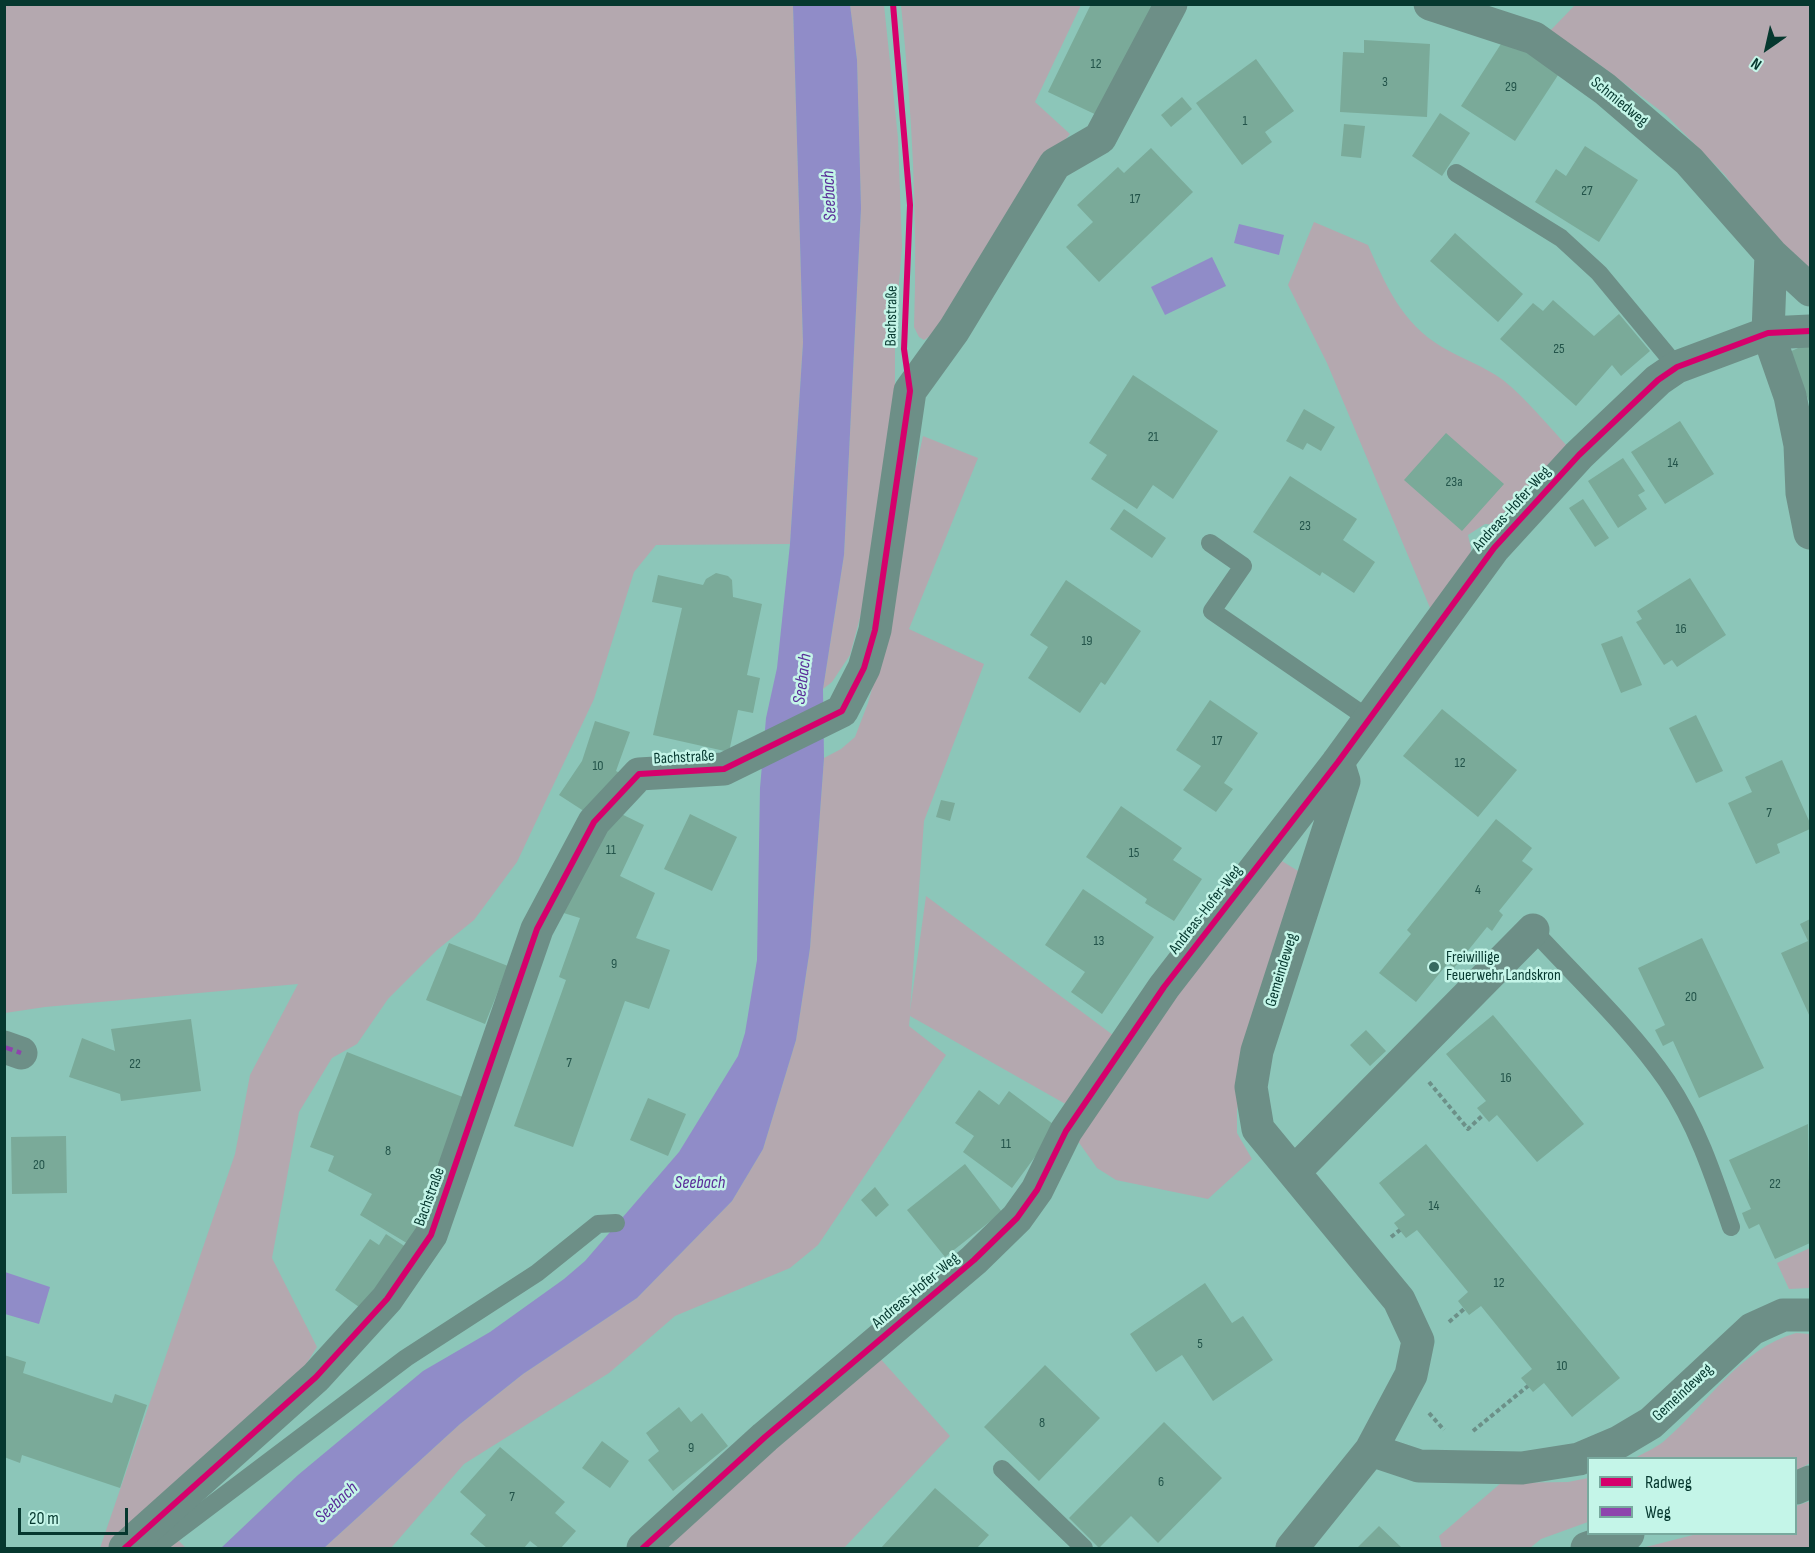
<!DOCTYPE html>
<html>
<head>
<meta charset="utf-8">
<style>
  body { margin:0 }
  #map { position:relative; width:1815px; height:1553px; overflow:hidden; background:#8cc6b9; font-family:"Sofia Sans Condensed",sans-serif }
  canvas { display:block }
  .frame { position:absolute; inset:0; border:6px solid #06382f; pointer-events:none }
  .legend { position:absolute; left:1587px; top:1457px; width:210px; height:78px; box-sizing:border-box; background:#c4f5e8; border:2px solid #78a99e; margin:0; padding:8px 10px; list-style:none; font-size:18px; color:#06382f }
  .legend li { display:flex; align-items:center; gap:12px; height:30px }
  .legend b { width:30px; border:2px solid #78a99e }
  .north { position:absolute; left:1737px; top:18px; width:60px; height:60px; -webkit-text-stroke:4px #c4f5e8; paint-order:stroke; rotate:214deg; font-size:16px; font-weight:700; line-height:24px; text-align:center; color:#06382f }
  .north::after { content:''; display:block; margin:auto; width:21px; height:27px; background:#06382f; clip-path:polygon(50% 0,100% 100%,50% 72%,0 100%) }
  .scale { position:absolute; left:18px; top:1508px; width:110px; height:27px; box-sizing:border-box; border:3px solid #06382f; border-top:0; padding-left:8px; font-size:18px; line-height:21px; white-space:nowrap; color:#06382f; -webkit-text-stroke:4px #c4f5e8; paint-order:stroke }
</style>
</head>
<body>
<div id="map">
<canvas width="1815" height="1553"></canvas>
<div class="frame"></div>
<ul class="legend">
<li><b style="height:8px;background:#d6006c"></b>Radweg</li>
<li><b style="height:8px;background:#8e44ad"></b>Weg</li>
</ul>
<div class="north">N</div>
<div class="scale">20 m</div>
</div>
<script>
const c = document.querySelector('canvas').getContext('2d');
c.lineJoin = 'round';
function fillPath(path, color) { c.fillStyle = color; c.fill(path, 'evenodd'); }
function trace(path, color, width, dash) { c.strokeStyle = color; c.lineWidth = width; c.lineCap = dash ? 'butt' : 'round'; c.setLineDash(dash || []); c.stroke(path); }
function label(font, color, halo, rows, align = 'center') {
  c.font = font + ' "Sofia Sans Condensed",sans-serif'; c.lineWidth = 5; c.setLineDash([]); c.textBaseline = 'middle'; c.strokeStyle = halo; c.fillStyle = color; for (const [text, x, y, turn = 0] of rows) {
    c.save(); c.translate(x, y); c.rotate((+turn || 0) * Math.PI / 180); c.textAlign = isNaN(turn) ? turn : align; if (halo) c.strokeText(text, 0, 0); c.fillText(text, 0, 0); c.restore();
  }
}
fillPath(new Path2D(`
  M5 5H793L803 343 790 544 656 545 634 572 594 699 517 862 474 920 437 950 388 999 357 1044 332 1058 299 1112 272 1258 317 1347 289 1391 152 1514 186 1548H100L235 1154 250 1075 298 984 45 1007 5 1013Z
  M850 5H884L898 138 902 246 895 335V414L866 595 850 655 832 682 823 689 844 555 861 208 857 60Z
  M901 5H1081L1035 102 1070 134 1023 192 933 334 924 340 919 337 914 327C918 218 912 113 901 5Z
  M1575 5H1810V276L1762 225 1725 175 1666 115 1600 65 1548 33Z
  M1314 222 1368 245C1386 286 1402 323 1442 347 1462 359 1484 366 1503 380 1527 399 1549 427 1570 449L1498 525 1485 524 1468 535 1471 548 1470 561 1433 615 1327 363 1288 285Z
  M923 436 978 458 909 629 984 664 924 821 910 1011 926 896 1117 1038 1069 1106 910 1016 909 1026 946 1055 818 1245 790 1268 675 1316 609 1373 464 1464 391 1548H324L460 1424 523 1374 637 1298 732 1201 763 1149 796 1040 810 948 824 758 841 749 855 737 868 703 877 671 900 539Z
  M1277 858 1303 874 1254 1033 1237 1110V1133L1252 1159 1208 1199 1116 1180 1097 1168 1075 1137Z
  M1810 1248V1288L1789 1289 1777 1263Z
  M1796 1333 1810 1334V1463L1796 1471V1458H1635C1644 1453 1655 1448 1663 1442 1707 1405 1739 1349 1796 1333Z
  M877 1355 950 1436 844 1548H657Z
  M1588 1478V1522L1541 1539 1530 1548H1442L1439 1536 1501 1483 1568 1482Z
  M1810 1501V1548H1642L1697 1534H1796V1506Z`), '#b4a8af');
fillPath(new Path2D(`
  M793 5H850L857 60 861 208 844 555 823 689 824 758 810 948 796 1040 763 1149 732 1201 637 1298 523 1374 460 1424 324 1548H221L298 1475 423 1371 490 1332 564 1279 585 1261 679 1152 738 1056 745 1033 757 960 760 788 766 718 777 668 790 544 803 343Z
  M1239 224 1284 235 1279 255 1234 243Z
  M1212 257 1226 286 1165 315 1151 287Z
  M5 1272 50 1287 39 1324 5 1314Z`), '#908cc8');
fillPath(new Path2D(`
  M1091 4H1158L1103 118 1048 92Z
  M1508 33 1562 69 1515 141 1461 106Z
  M1364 40 1430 44 1427 117 1340 112 1343 52 1364 53Z
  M1256 59 1294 111 1265 132 1272 142 1242 165 1196 103Z
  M1182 97 1192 109 1171 127 1161 115Z
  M1440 113 1470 133 1442 176 1412 156Z
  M1344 124 1365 126 1361 158 1341 156Z
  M1585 146 1638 180 1599 242 1535 202 1556 169 1566 176Z
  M1151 148 1193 192 1099 282 1066 247 1093 222 1077 205 1118 167 1124 173Z
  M1455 233 1523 294 1498 322 1430 261Z
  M1553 300 1594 336 1619 314 1650 351 1621 376 1612 365 1576 406 1500 339 1533 303 1543 311Z
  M1810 343V404L1789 352Z
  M1133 375 1218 431 1173 499 1153 485 1137 509 1091 479 1107 455 1089 443Z
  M1304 409 1335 427 1321 451 1307 443 1303 450 1286 441Z
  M1680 421 1714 474 1665 504 1631 452Z
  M1446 433 1504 484 1462 531 1404 480Z
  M1623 458 1645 491 1638 495 1647 509 1618 528 1588 481Z
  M1290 476 1357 519 1343 540 1375 562 1354 593 1322 572 1320 576 1253 532Z
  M1583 499 1609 538 1595 547 1569 508Z
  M1124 509 1166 538 1152 558 1110 529Z
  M716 573 728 576 732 580 733 597 762 604 747 675 760 678 753 713 738 710 729 752 653 735 682 608 652 602 658 575 703 585 706 579Z
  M1690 578 1726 635 1677 667 1672 660 1664 665 1636 622 1642 619 1637 611Z
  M1066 580 1141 631 1105 685 1101 682 1080 713 1028 678 1048 647 1030 635Z
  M1622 636 1642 685 1621 693 1601 644Z
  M1210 700 1258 733 1224 783 1233 789 1216 812 1183 790 1201 766 1176 750Z
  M1442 709 1517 770 1478 817 1403 756Z
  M1696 715 1723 771 1696 783 1669 728Z
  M595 721 630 732 616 771 623 775 593 817 559 795 582 761Z
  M1782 760 1810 823V829L1777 844 1780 853 1756 864 1728 803 1752 792 1745 777Z
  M941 800 955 803 950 821 936 817Z
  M1121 806 1182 848 1173 860 1202 879 1174 921 1145 903 1147 899 1086 857Z
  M611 809 644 825 620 876 655 893 636 938 670 950 649 1009 625 1001 573 1147 514 1126 566 980 559 977 580 918 557 911Z
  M690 814 737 837 712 891 664 869Z
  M1496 819 1532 848 1522 861 1533 869 1499 911 1503 915 1492 931 1487 927 1454 968 1448 963 1416 1002 1379 973 1411 934 1407 930Z
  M1083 889 1154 937 1102 1014 1071 992 1085 972 1045 945Z
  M1810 919V1017L1781 953 1808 941 1800 924Z
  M1702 938 1764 1068 1699 1098 1673 1041 1663 1046 1655 1030 1665 1025 1638 968Z
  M449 943 508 966 485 1024 426 1000Z
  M1493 1015 1584 1124 1537 1162 1497 1115 1489 1122 1477 1108 1486 1101 1446 1054Z
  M191 1019 201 1091 121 1101 120 1094 69 1077 82 1038 115 1051 111 1029Z
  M1366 1030 1386 1051 1370 1066 1350 1045Z
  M347 1052 473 1101 410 1245 360 1215 372 1194 328 1171 334 1156 310 1147Z
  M979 1090 999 1105 1009 1091 1057 1127 1012 1188 963 1152 974 1136 955 1123Z
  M648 1098 686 1114 668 1156 630 1140Z
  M1808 1124 1810 1243 1775 1259 1759 1224 1749 1229 1745 1221 1742 1213 1751 1209 1729 1160Z
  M66 1136 67 1193 12 1194 11 1137Z
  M1426 1144 1620 1378 1572 1417 1544 1383 1533 1392 1521 1378 1532 1369 1481 1306 1469 1315 1458 1301 1468 1292 1417 1230 1406 1238 1394 1223 1405 1215 1379 1183Z
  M965 1164 1002 1212 945 1257 907 1210Z
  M875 1187 889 1205 876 1217 861 1200Z
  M386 1234 409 1249 366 1312 335 1290 370 1239 379 1245Z
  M1205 1283 1232 1323 1243 1316 1273 1360 1213 1401 1182 1355 1156 1372 1130 1334Z
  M4 1355 26 1362 23 1373 112 1403 115 1394 147 1405 120 1488 22 1455 20 1463 4 1457Z
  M1045 1365 1100 1418 1039 1481 984 1427Z
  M679 1407 691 1422 702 1413 728 1446 673 1491 648 1460 659 1451 646 1433Z
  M1164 1422 1222 1478 1158 1543 1131 1516 1099 1548 1069 1518Z
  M602 1441 629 1461 610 1488 582 1468Z
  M500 1447 565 1502 555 1513 576 1531 561 1548H539L530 1541 524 1548H487L470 1534 486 1515 460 1492Z
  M935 1488 989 1535 977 1548H881Z
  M1379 1526 1402 1548H1357Z`), '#7aaa99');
trace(new Path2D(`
  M1429 1082 1468 1129 1483 1115
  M1391 1237 1400 1230
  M1449 1322 1464 1309
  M1429 1413 1444 1430
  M1473 1431 1528 1386`), '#6c9088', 4, [4.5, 3]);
trace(new Path2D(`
  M1456 173 1561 238 1599 273 1677 367
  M1210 543 1243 566 1212 611 1369 719
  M1533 930C1576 977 1631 1028 1667 1081 1697 1125 1714 1177 1731 1227
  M1002 1469 1084 1548
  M135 1541 165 1540 406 1358 537 1273 598 1224 616 1223`), '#6d8f87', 18);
trace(new Path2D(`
  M1430 4 1534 38 1605 89 1689 161 1771 254 1768 333 1790 396 1800 445 1802 493 1810 533
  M1771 254 1810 290
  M4 1047 21 1053
  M1295 1171 1533 930
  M1371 1450 1419 1466 1522 1468 1579 1459 1619 1442 1651 1423 1752 1329 1783 1315H1810
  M1796 1488 1810 1482
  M125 1548 316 1377 387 1299 431 1235 537 929 594 822 639 774 724 769 842 711 864 668 875 630 910 391 954 330 1055 164 1100 138 1171 4
  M643 1548 765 1437 974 1260 1017 1218 1037 1190 1066 1131 1164 987 1338 762 1494 548 1579 455 1658 380 1677 367 1768 333 1810 331
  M1292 1548 1371 1450 1411 1375 1418 1341 1399 1300 1258 1129 1251 1087 1257 1051 1344 781 1338 762
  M1587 1548 1628 1534`), '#6d8f87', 33);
trace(new Path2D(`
  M4 1047 21 1053`), '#8e44ad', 4.5, [9, 4.5]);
trace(new Path2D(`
  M125 1548 316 1377 387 1299 431 1235 537 929 594 822 639 774 724 769 842 711 864 668 875 630 910 391 904 349 910 205 893 4
  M643 1548 765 1437 974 1260 1017 1218 1037 1190 1066 1131 1164 987 1338 762 1494 548 1579 455 1658 380 1677 367 1768 333 1810 331`), '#d6006c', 6);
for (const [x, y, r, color] of [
  [1434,967,6,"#356a5f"]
]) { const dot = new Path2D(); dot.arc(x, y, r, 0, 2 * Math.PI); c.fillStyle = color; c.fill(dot); trace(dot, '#c4f5e8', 2); }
label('14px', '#23544a', null, [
  ["12",1096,64],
  ["3",1385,82],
  ["29",1511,87],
  ["1",1245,121],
  ["27",1587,191],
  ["17",1135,199],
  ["25",1559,349],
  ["21",1153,437],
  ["14",1673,463],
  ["23a",1454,482],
  ["23",1305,526],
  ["16",1681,629],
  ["19",1087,641],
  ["17",1217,741],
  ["12",1460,763],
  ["10",598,766],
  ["7",1769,813],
  ["11",611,850],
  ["15",1134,853],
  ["4",1478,890],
  ["13",1099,941],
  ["9",614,964],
  ["20",1691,997],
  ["7",569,1063],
  ["22",135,1064],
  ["16",1506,1078],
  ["11",1006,1144],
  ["8",388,1151],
  ["20",39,1165],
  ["22",1775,1184],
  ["14",1434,1206],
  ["12",1499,1283],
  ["5",1200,1344],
  ["10",1562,1366],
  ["8",1042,1423],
  ["9",691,1448],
  ["6",1161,1482],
  ["7",512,1497]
]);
label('16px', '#06382f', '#c4f5e8', [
  ["Schmiedweg",1619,102,39],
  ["Bachstraße",892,316,-89],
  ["Andreas-Hofer-Weg",1512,509,-48],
  ["Bachstraße",684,758,-3],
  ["Andreas-Hofer-Weg",1206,910,-52],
  ["Gemeindeweg",1282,970,-73],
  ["Bachstraße",430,1197,-70],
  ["Andreas-Hofer-Weg",916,1291,-40],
  ["Gemeindeweg",1683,1393,-43]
]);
label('16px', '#06382f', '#c4f5e8', [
  ["Freiwillige",1446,958],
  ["Feuerwehr Landskron",1446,976]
], 'left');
label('italic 18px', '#592c98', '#c4f5e8', [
  ["Seebach",830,196,-93],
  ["Seebach",803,679,-83],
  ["Seebach",700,1183],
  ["Seebach",337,1503,-43]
]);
</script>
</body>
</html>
